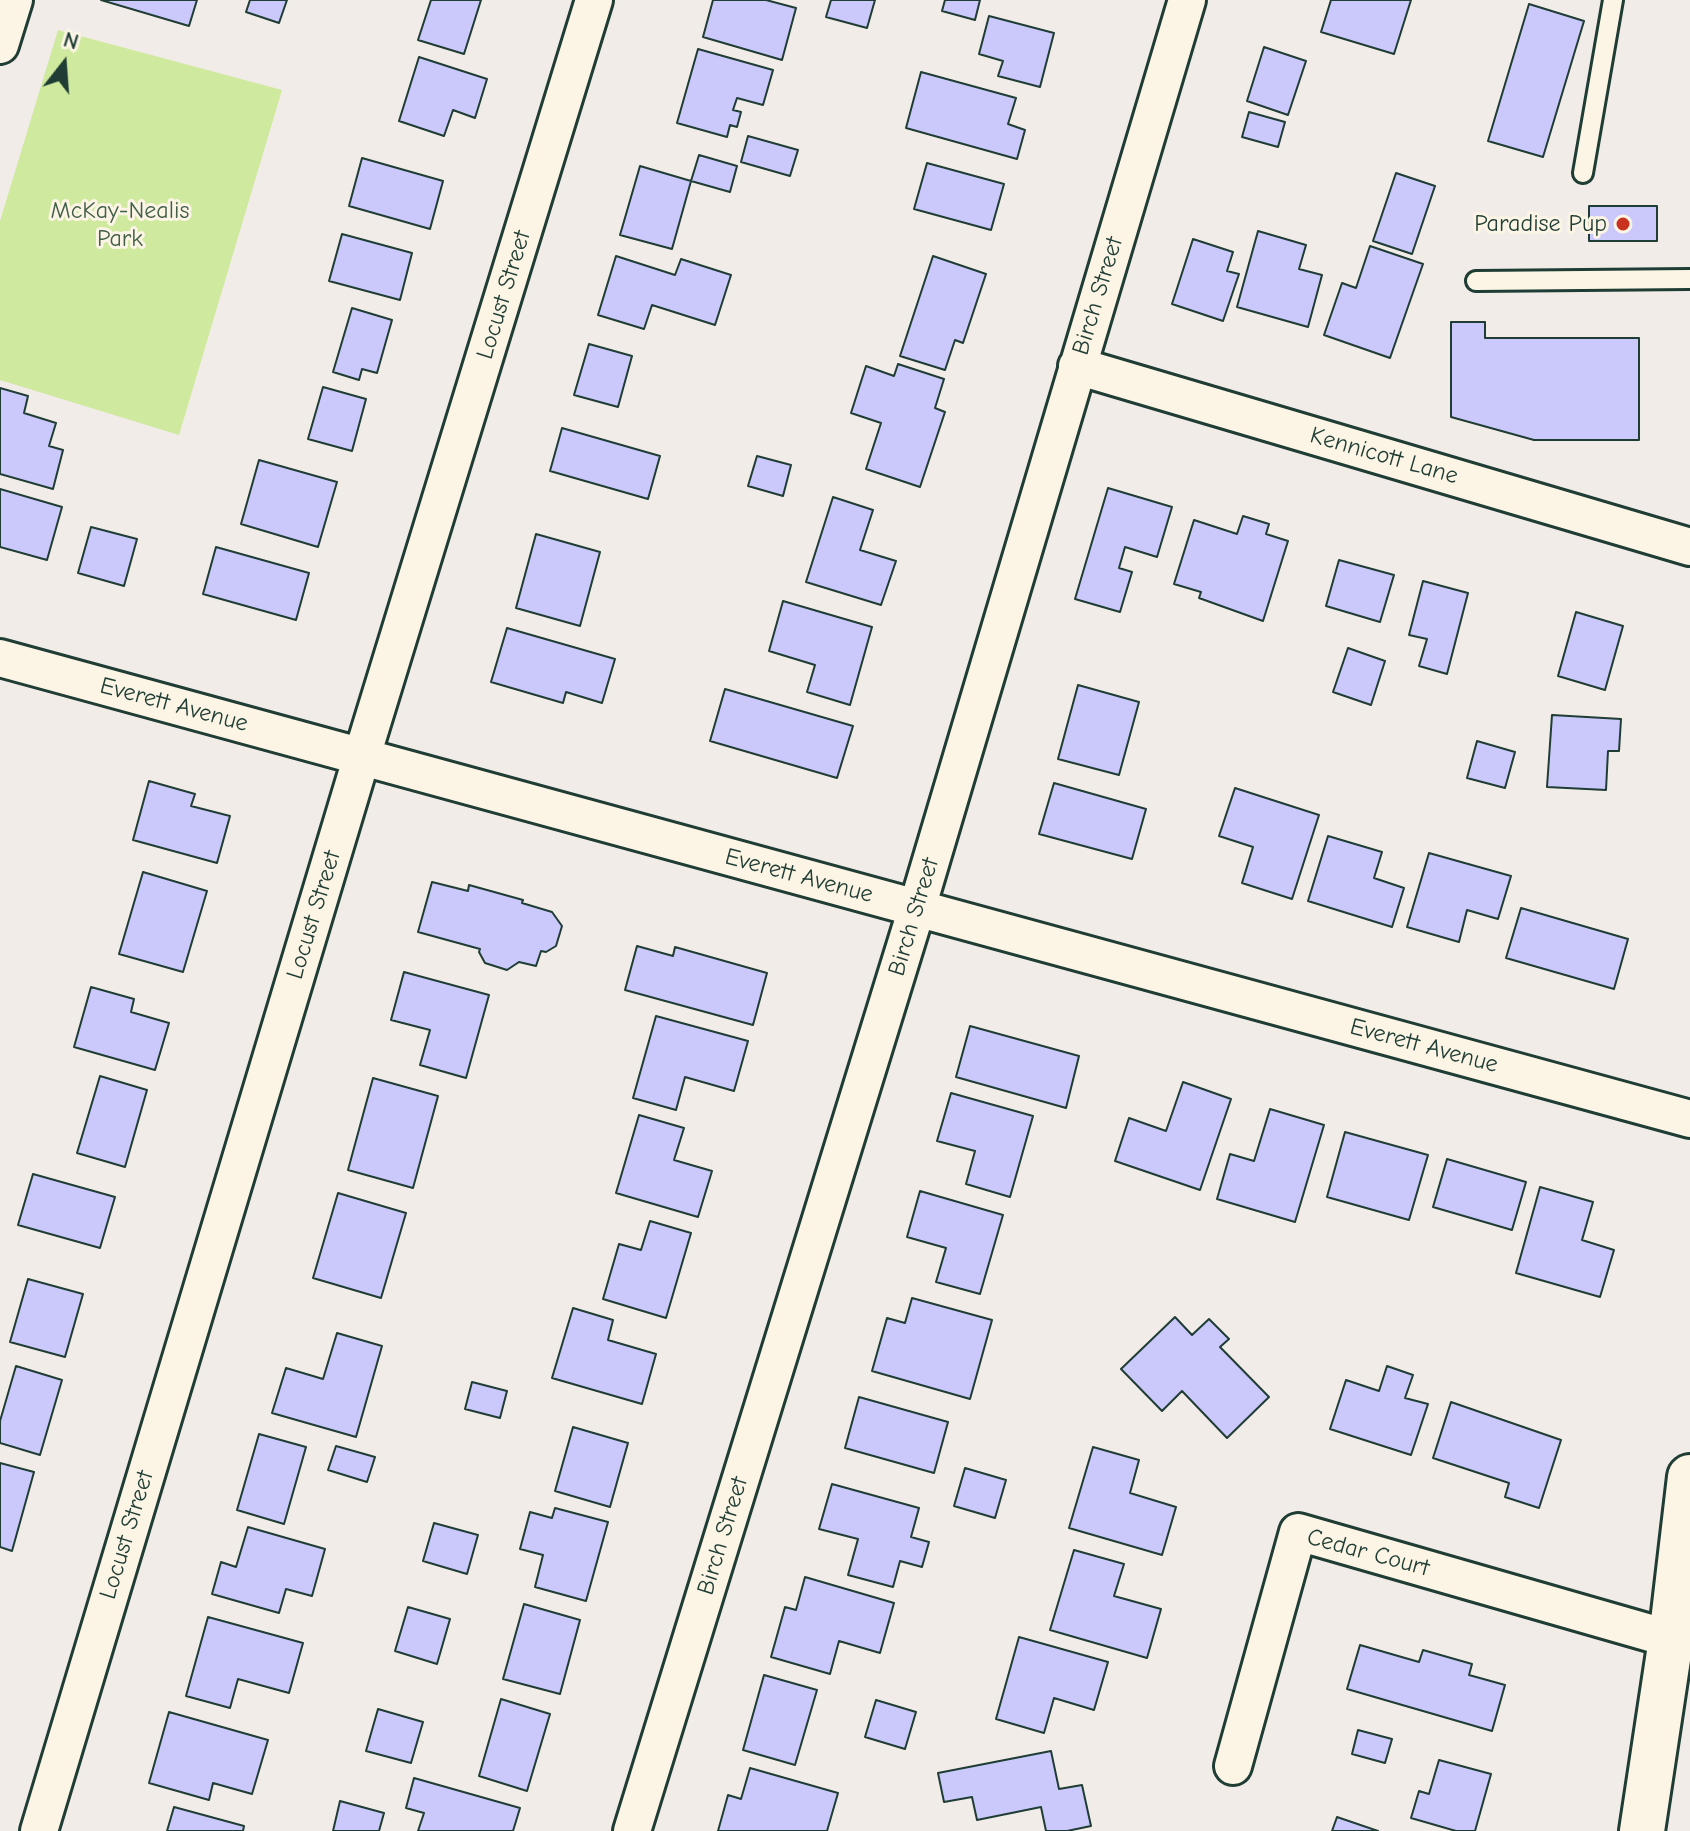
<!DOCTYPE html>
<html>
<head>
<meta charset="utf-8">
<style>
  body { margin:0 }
  #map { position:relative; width:1690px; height:1831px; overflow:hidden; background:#f2ece9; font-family:"Comic Neue",sans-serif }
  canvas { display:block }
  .north { position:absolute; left:24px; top:24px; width:80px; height:80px; -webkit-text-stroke:6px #fcf5e5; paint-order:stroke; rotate:17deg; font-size:22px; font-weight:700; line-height:32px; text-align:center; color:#1f3d34 }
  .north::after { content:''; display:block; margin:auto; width:28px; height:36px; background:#1f3d34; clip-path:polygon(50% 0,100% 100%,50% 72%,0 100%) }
</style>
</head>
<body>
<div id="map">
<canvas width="1690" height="1831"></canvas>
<div class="north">N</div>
</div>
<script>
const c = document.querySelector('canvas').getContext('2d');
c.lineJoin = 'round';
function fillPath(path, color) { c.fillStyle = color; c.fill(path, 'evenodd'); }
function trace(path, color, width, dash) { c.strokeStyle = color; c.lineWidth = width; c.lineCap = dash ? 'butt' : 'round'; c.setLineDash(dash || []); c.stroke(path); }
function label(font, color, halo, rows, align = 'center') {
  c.font = font + ' "Comic Neue",sans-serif'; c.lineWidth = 6; c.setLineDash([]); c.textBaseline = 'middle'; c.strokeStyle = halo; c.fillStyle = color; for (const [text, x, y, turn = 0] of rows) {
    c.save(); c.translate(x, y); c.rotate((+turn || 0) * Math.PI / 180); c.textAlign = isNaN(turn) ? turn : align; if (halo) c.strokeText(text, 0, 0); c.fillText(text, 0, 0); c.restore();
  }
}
fillPath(new Path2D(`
  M58 30 282 90 179 435 0 380V221Z`), '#cfe99f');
const building = new Path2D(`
  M101 0H197L189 26Z
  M250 0H287L279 23 246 12Z
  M431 0H481L464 54 418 40Z
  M713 0H766L796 8 782 60 703 37Z
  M831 0H875L867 28 826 17Z
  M945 0H980L975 20 942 11Z
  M1331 0H1411L1394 54 1321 32Z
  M1529 4 1584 21 1543 157 1488 141Z
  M989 16 1054 33 1040 87 998 76 1003 61 979 54Z
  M1264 47 1306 61 1288 115 1247 101Z
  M698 49 773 70 763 105 737 98 733 110 741 112 737 127 730 125 727 137 677 123Z
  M419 57 487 79 475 118 453 110 444 136 399 121Z
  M921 72 1016 98 1008 124 1025 130 1017 159 906 128Z
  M1249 112 1285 122 1278 147 1242 137Z
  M748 136 798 150 790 176 741 162Z
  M699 155 737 166 730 192 691 181Z
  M362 158 443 181 430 229 349 206Z
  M927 163 1004 184 991 230 914 209Z
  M640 166 691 181 672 249 620 235Z
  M1396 173 1435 186 1412 254 1373 241Z
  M1589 206H1657V241H1589Z
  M1258 231 1306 245 1299 269 1322 275 1308 327 1237 307Z
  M342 234 412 253 400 300 329 281Z
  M1193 239 1233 252 1227 271 1239 274 1223 321 1172 304Z
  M1370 246 1423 264 1390 358 1324 335 1342 283 1356 288Z
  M616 256 675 275 681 259 731 275 715 325 652 305 644 329 598 315Z
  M933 256 986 274 963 343 955 340 945 370 900 356Z
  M352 308 392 320 377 373 362 369 359 380 333 372Z
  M1451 322H1485V338H1639V440H1534L1451 417Z
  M589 344 632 356 618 407 574 395Z
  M898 364 944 379 935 408 945 412 920 487 866 469 881 423 851 413 866 366 894 376Z
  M323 387 366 399 352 451 308 439Z
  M0 388 28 396 24 413 56 423 49 446 63 450 53 489 0 474Z
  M562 428 660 456 648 499 550 471Z
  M757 456 791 465 783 496 748 486Z
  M259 460 337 482 318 547 241 524Z
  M1108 488 1172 507 1157 557 1125 547 1119 568 1132 572 1120 612 1075 599Z
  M0 489 62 507 47 560 0 547Z
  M833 497 873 510 860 550 896 561 881 605 806 582Z
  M1243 516 1269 524 1266 534 1288 541 1263 621 1199 598 1201 592 1174 584 1194 520 1237 534Z
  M91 527 137 539 124 586 78 573Z
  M536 534 600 552 580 626 516 608Z
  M216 547 309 573 296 620 203 594Z
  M1339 560 1394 575 1380 622 1326 606Z
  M1423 581 1468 593 1447 674 1419 666 1427 639 1409 635Z
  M783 601 872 627 850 705 807 692 815 665 769 651Z
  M1576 612 1623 626 1605 690 1558 676Z
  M507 628 615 659 602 703 566 692 563 703 491 682Z
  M1348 648 1385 661 1371 705 1333 692Z
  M1078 685 1139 702 1119 775 1058 759Z
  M725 689 853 726 837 778 710 741Z
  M1552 715 1621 719 1619 751H1608L1606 790 1547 787Z
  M1477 741 1515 752 1505 788 1467 778Z
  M149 781 195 794 191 806 230 816 217 863 133 840Z
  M1054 783 1146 809 1132 859 1039 834Z
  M1235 788 1319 815 1292 899 1242 883 1253 847 1219 836Z
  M1328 836 1382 852 1374 878 1404 888 1392 927 1308 901Z
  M1429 853 1511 876 1498 919 1467 910 1459 942 1407 927Z
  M143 872 207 891 183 972 119 954Z
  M432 882 468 891 469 885 523 900 522 903 552 912 562 926 556 946 546 952 541 951 536 966 519 962 507 970 485 963 479 952 480 949 418 932Z
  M1521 908 1628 939 1614 989 1506 958Z
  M637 946 673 956 675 947 767 973 753 1025 625 990Z
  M404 972 489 995 466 1078 420 1065 430 1030 391 1020Z
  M91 987 134 999 131 1012 169 1023 155 1070 74 1047Z
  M656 1016 748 1041 734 1091 685 1077 676 1110 633 1098Z
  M970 1026 1079 1056 1066 1108 956 1077Z
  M100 1076 147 1090 125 1167 77 1153Z
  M373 1078 438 1096 413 1188 348 1170Z
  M1183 1082 1231 1099 1200 1190 1115 1161 1129 1118 1166 1131Z
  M951 1093 1033 1116 1010 1197 966 1184 975 1151 937 1141Z
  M1270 1109 1324 1125 1295 1222 1217 1199 1230 1154 1254 1161Z
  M639 1115 684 1128 674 1160 712 1171 698 1217 616 1193Z
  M1345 1132 1428 1155 1409 1220 1327 1197Z
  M1447 1159 1526 1182 1512 1230 1433 1207Z
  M33 1174 115 1197 100 1248 18 1225Z
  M1540 1187 1593 1202 1582 1240 1614 1250 1600 1297 1516 1273Z
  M920 1191 1003 1215 980 1294 936 1282 946 1248 907 1237Z
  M338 1193 406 1213 381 1298 313 1278Z
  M650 1221 691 1233 666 1318 603 1299 619 1244 641 1250Z
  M28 1279 83 1294 65 1357 10 1342Z
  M912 1298 992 1320 970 1399 872 1371 887 1318 905 1323Z
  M573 1308 613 1320 608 1340 656 1354 642 1404 552 1378Z
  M1175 1317 1192 1335 1209 1319 1229 1339 1220 1347 1269 1397 1227 1438 1182 1391 1162 1411 1121 1369Z
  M337 1333 382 1346 356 1437 272 1413 286 1368 323 1379Z
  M16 1366 62 1380 40 1455 0 1443V1421Z
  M1387 1366 1413 1375 1405 1398 1428 1404 1411 1455 1330 1429 1346 1380 1379 1391Z
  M472 1382 507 1391 500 1418 465 1409Z
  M859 1397 948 1422 934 1473 845 1448Z
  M1451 1402 1561 1440 1539 1508 1505 1497 1509 1483 1433 1458Z
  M573 1427 628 1443 610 1507 555 1491Z
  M259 1434 306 1447 284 1524 237 1510Z
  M336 1446 375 1457 367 1482 328 1470Z
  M1093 1447 1139 1460 1130 1493 1176 1507 1162 1555 1069 1528Z
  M0 1463 34 1472 12 1551 0 1547Z
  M965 1468 1006 1480 995 1518 954 1506Z
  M832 1484 919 1508 911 1537 929 1542 922 1567 900 1561 893 1587 848 1575 858 1539 819 1529Z
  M555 1508 608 1522 586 1601 535 1587 543 1555 520 1549 530 1512 552 1518Z
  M434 1523 478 1535 467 1574 423 1561Z
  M248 1527 325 1549 312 1596 286 1589 279 1613 212 1594 221 1562 236 1567Z
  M1074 1550 1124 1564 1114 1596 1161 1609 1147 1658 1050 1630Z
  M805 1577 894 1603 880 1653 839 1641 830 1674 771 1657 785 1607 796 1610Z
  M524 1604 580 1620 560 1694 503 1679Z
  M408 1607 450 1619 437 1664 395 1651Z
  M208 1617 303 1643 289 1693 238 1679 230 1708 186 1696Z
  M1019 1637 1108 1662 1094 1710 1054 1698 1044 1733 996 1719Z
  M1360 1645 1419 1662 1423 1650 1472 1664 1469 1675 1505 1685 1492 1731 1347 1689Z
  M764 1675 817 1690 795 1765 743 1750Z
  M501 1699 550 1714 527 1791 479 1776Z
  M876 1700 916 1712 905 1749 865 1737Z
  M378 1709 423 1722 411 1763 366 1751Z
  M169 1712 268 1740 252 1794 213 1783 209 1800 149 1783Z
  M1358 1730 1392 1739 1385 1763 1352 1754Z
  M1051 1751 1059 1789 1082 1785 1091 1826 1067 1831H1046L1041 1807 977 1820 972 1797 944 1802 938 1773Z
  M1439 1760 1491 1774 1475 1831H1456L1411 1818 1419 1791 1429 1794Z
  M750 1768 838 1793 827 1831H718L728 1795 741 1799Z
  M414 1778 520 1808 513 1831H418L424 1813 406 1808Z
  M340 1801 384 1813 379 1831H333Z
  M174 1807 244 1826 243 1831H167Z
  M1337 1817 1378 1831H1332Z`);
fillPath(building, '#cbc8fb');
trace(building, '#1f3d34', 2);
const lane = new Path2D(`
  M1583 173 1613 0
  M1476 281 1690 279`);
const street = new Path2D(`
  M0 45 14 0
  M1077 366 1690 547
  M0 658 1690 1119
  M1233 1766 1298 1532 1671 1639
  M39 1831 362 756 594 0
  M632 1831 917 908 1187 0`);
const secondary = new Path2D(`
  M1642 1831 1671 1639 1690 1477`);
trace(lane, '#1f3d34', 24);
trace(street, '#1f3d34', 42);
trace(secondary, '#1f3d34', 50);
trace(lane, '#fcf5e5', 18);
trace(street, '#fcf5e5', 36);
trace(secondary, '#fcf5e5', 44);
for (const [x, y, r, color] of [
  [1623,224,8,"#c8321e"]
]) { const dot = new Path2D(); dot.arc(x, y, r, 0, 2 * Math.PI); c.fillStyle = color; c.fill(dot); trace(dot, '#fcf5e5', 3); }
label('24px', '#425f49', '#fcf5e5', [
  ["McKay-Nealis",120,211],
  ["Park",120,239]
]);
label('24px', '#1f3d34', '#fcf5e5', [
  ["Paradise Pup",1607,224]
], 'right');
label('24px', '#1f3d34', '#fcf5e5', [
  ["Locust Street",504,295,-73],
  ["Birch Street",1098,296,-73],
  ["Kennicott Lane",1384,456,16],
  ["Everett Avenue",174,705,15],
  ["Everett Avenue",799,876,15],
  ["Locust Street",314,915,-73],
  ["Birch Street",914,917,-73],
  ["Everett Avenue",1424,1046,15],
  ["Locust Street",127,1535,-73],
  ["Birch Street",723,1536,-73],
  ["Cedar Court",1368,1553,15]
]);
</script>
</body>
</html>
